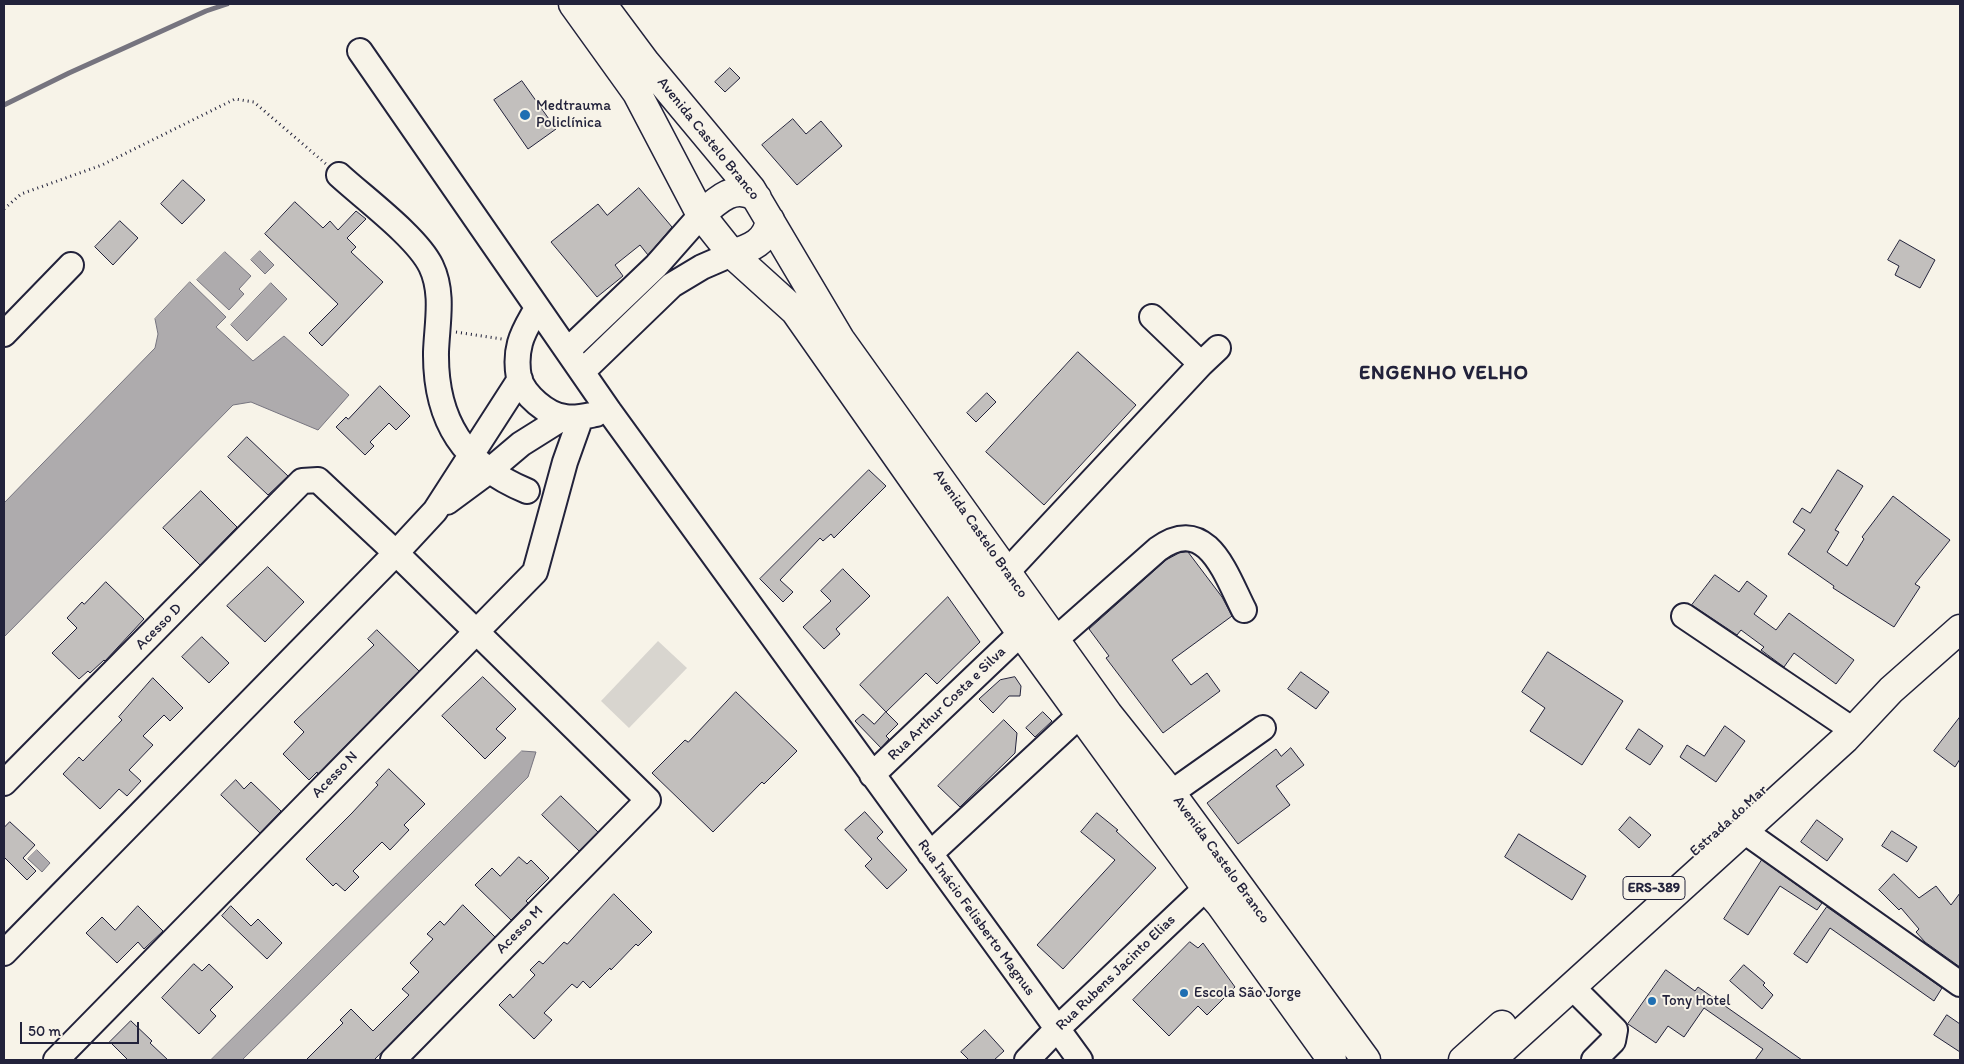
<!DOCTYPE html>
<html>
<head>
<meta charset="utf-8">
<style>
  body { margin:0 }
  #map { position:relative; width:1964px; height:1064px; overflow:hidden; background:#f7f3e8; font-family:Itim,sans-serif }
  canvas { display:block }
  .frame { position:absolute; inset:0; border:5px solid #22223b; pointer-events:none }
  .scale { position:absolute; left:20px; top:1022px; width:119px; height:22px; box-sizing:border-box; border:2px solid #22223b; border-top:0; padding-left:6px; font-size:15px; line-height:18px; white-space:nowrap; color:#22223b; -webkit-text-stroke:4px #f7f3e8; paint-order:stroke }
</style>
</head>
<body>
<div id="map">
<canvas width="1964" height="1064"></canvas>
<div class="frame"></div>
<div class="scale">50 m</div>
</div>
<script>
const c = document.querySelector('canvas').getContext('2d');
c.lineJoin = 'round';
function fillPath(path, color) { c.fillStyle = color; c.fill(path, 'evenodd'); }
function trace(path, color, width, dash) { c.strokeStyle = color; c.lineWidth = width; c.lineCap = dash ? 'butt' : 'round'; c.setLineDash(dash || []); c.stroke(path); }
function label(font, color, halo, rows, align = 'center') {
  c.font = font + ' Itim,sans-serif'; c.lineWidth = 4; c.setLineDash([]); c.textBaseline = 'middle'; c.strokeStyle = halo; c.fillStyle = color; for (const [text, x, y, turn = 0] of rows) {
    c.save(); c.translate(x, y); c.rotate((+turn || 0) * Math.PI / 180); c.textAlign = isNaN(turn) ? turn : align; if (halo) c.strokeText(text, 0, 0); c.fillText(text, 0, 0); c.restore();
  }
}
fillPath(new Path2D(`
  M658 641 687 668 629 728 601 701Z`), '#d8d5cf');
const water = new Path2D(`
  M260 251 274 265 265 274 251 260Z
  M225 252 251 276 239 289 244 294 229 310 197 280Z
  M190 282 226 317 216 327 253 361 284 336 349 395 318 430 251 402 233 405 4 637V503L155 348 158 334 155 319Z
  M271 283 287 299 247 341 231 325Z
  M522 751 536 752 528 777 242 1060H211Z
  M37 850 50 863 42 872 28 859Z`);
fillPath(water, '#aeabad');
trace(water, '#76747f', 1);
trace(new Path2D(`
  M4 105 69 73 206 11 227 4`), '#76747f', 5);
const building = new Path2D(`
  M730 68 740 78 725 92 715 82Z
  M522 81 556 129 528 149 494 100Z
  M793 119 806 134 821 121 842 146 797 185 762 145Z
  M183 180 205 200 182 224 161 204Z
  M639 188 672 227 648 255 640 245 615 265 623 276 597 297 551 242 598 204 607 215Z
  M295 202 323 228 330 221 338 230 356 211 366 219 347 238 356 247 351 252 383 282 322 346 309 333 338 304 265 234Z
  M120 221 138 238 113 265 95 247Z
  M1900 240 1935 260 1920 288 1895 275 1899 266 1888 260Z
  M1078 352 1136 405 1044 505 986 452Z
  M380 386 410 416 396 430 389 423 370 442 374 446 365 455 336 427 346 417 348 419Z
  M987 393 996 402 976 422 967 413Z
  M247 437 288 476 268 495 228 457Z
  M869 470 886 486 834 538 831 534 823 541 820 538 780 580 793 592 783 602 760 579Z
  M1838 470 1863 486 1835 530 1839 532 1827 552 1847 566 1864 539 1862 537 1893 496 1950 540 1915 584 1920 587 1894 627 1833 588 1834 586 1788 554 1805 530 1793 522 1802 508 1810 513Z
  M201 491 237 527 200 565 163 528Z
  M1188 552 1222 597 1232 616 1172 660 1191 685 1207 673 1220 691 1163 733 1106 658 1109 656 1089 629 1166 560 1179 553Z
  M268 567 304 602 265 642 227 606Z
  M843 569 870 596 836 629 840 634 824 649 803 627 831 601 821 591Z
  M1715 575 1739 592 1747 581 1767 596 1754 614 1776 630 1789 613 1854 660 1836 684 1794 653 1784 667 1761 650 1764 647 1741 630 1737 635 1692 605Z
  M106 582 144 619 105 661 104 660 90 673 88 671 79 679 52 653 77 628 67 618 82 602 84 604Z
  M948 597 980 642 937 684 926 673 886 712 860 685Z
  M377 630 419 671 318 774 317 772 309 780 283 754 304 732 294 722 374 645 368 639Z
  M202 637 229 663 209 683 182 657Z
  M1548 652 1623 701 1582 765 1530 731 1545 708 1522 692Z
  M1301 672 1329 692 1316 709 1288 689Z
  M483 677 516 709 496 729 506 738 485 759 442 716Z
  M1015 677 1021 686 1020 696H1009L993 713 979 699 1000 680Z
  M153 678 183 708 170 721 164 715 143 736 153 745 129 770 141 781 127 796 119 789 100 809 63 774 79 757 83 761 122 720 119 717Z
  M736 692 797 751 764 784 762 782 713 832 652 773 685 740 688 742Z
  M886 712 898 724 886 736 889 739 881 748 855 721 863 714 874 724Z
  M1043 712 1052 721 1035 737 1026 728Z
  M1960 717V759L1955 767 1934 751Z
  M1004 720 1017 733 1015 753 960 807 938 786Z
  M1725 726 1745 741 1716 782 1680 757 1687 745 1704 756Z
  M1639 729 1663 746 1650 765 1626 749Z
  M1291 748 1304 765 1276 786 1290 805 1238 844 1207 803 1276 749 1281 756Z
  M389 769 425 804 404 825 409 830 390 850 382 842 353 871 359 877 345 891 336 883 333 886 306 859 352 813 378 785 376 783Z
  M236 780 244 789 251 782 281 811 260 833 221 795Z
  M561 796 598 832 579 851 542 815Z
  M865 812 883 832 877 838 907 870 887 889 865 866 872 859 845 830Z
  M1097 813 1118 830 1116 831 1156 868 1063 969 1037 945 1115 860 1081 832Z
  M1630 817 1651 835 1639 848 1619 830Z
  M1817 820 1843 839 1827 861 1801 842Z
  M10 822 35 845 23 858 36 871 27 880 4 857V828Z
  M1892 831 1917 847 1907 862 1882 846Z
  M1519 834 1586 876 1572 900 1505 857Z
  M519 857 527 864 531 860 549 878 526 901 528 903 511 920 475 885 492 868 500 876Z
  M1762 860 1822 903 1817 910 1780 886 1748 935 1724 919Z
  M1894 874 1919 898 1936 886 1951 905 1960 893V967L1925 942 1916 932 1919 929 1901 908 1899 910 1879 890Z
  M614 894 652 932 638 946 636 944 611 970 610 968 590 988 583 981 577 988 572 984 544 1013 552 1020 534 1039 499 1005 510 994 513 998 535 975 530 970 539 961 543 964 564 942 567 944Z
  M463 905 495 937 374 1060H306L343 1023 340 1020 351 1009 373 1031 409 995 402 989 419 972 410 963 433 939 427 934 440 921 444 925Z
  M138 906 163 931 144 949 138 942 117 963 86 933 102 917 115 930Z
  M231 906 251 926 258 919 282 943 267 959 222 916Z
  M1827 907 1942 988 1934 1001 1830 928 1807 963 1794 954Z
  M1190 942 1198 948 1203 943 1235 987 1207 1015 1198 1006 1169 1036 1133 1000Z
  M194 964 202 971 209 964 233 987 210 1010 216 1016 199 1034 162 998Z
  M1744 965 1765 983 1763 985 1773 995 1762 1009 1730 981Z
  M1666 970 1695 991 1698 987 1802 1060H1755L1763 1049 1704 1008 1684 1037 1668 1026 1656 1043 1628 1024Z
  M1947 1015 1960 1024V1052L1934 1035Z
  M131 1021 152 1041 150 1043 168 1060H128L110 1042Z
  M985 1030 1004 1051 994 1060H969L961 1052Z`);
fillPath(building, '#c2bfbd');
trace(building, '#22223b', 1);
const minor = new Path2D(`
  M360 51 609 411 1080 1060
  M339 175C364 198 417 237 431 266 444 293 437 323 436 352 435 421 464 465 527 491
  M537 308C531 319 523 331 520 343 517 354 517 367 519 378 524 395 547 415 565 417 575 419 586 416 596 414
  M1152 317 1201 364
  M4 334 71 265
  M568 350 656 266 701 215
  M583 371 672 285 702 267 732 254
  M447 502 489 471 521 444 564 417
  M1007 572 1201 364 1218 348
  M1684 616 1853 730
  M1055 640 1158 549C1207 513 1226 575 1244 610
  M872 775 1021 633
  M4 783 302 481 318 480 396 553 648 800 393 1060
  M1171 793 1263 728
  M1744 831 1960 984
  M930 854 1080 715
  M4 953 396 553 435 511 520 379
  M1572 987 1615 1030 1613 1041 1594 1060
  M56 1060 535 572 565 462 581 417
  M1027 1060 1057 1029 1206 888`);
const major = new Path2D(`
  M573 4 637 93 701 215 732 254 795 311 1021 633 1206 888 1220 904 1332 1060
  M602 4 646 63 751 189 840 339 1108 714 1171 793 1366 1060
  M701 215C717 200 736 182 757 198
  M732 254C751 248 767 242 770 220
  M1463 1060 1502 1025
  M1491 1060 1845 739 1891 690 1960 629`);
trace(minor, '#22223b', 28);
trace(major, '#22223b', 31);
trace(new Path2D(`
  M4 209 21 194 102 165 235 99 254 102 326 164
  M456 332 502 339`), '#22223b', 3, [1, 4]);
trace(minor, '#f7f3e8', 24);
trace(major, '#f7f3e8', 28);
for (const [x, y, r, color] of [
  [525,115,6,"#1f6fb2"],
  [1184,993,5,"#1f6fb2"],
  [1652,1001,5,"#1f6fb2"]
]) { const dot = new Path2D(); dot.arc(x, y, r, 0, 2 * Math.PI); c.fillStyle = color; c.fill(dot); trace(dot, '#f7f3e8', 2); }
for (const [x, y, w] of [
  [1654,888,62]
]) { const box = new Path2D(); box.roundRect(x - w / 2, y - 11.5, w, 23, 4); c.fillStyle = '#f7f3e8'; c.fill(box); trace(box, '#22223b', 1); }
label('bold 14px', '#22223b', null, [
  ["ERS-389",1654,888]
]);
label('15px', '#22223b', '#f7f3e8', [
  ["Medtrauma",536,106],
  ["Policlínica",536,123],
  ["Escola São Jorge",1194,993],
  ["Tony Hotel",1662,1001]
], 'left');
label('15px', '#22223b', '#f7f3e8', [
  ["Avenida Castelo Branco",708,139,51],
  ["Avenida Castelo Branco",980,534,55],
  ["Acesso D",159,627,-45],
  ["Rua Arthur Costa e Silva",947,704,-44],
  ["Acesso N",335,775,-46],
  ["Estrada do Mar",1729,821,-42],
  ["Avenida Castelo Branco",1221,860,54],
  ["Rua Inácio Felisberto Magnus",976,918,54],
  ["Acesso M",520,930,-46],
  ["Rua Rubens Jacinto Elias",1116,973,-44]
]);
c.letterSpacing = '1px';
label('bold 20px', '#22223b', '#f7f3e8', [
  ["ENGENHO VELHO",1444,374]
]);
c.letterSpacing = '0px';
</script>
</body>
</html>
